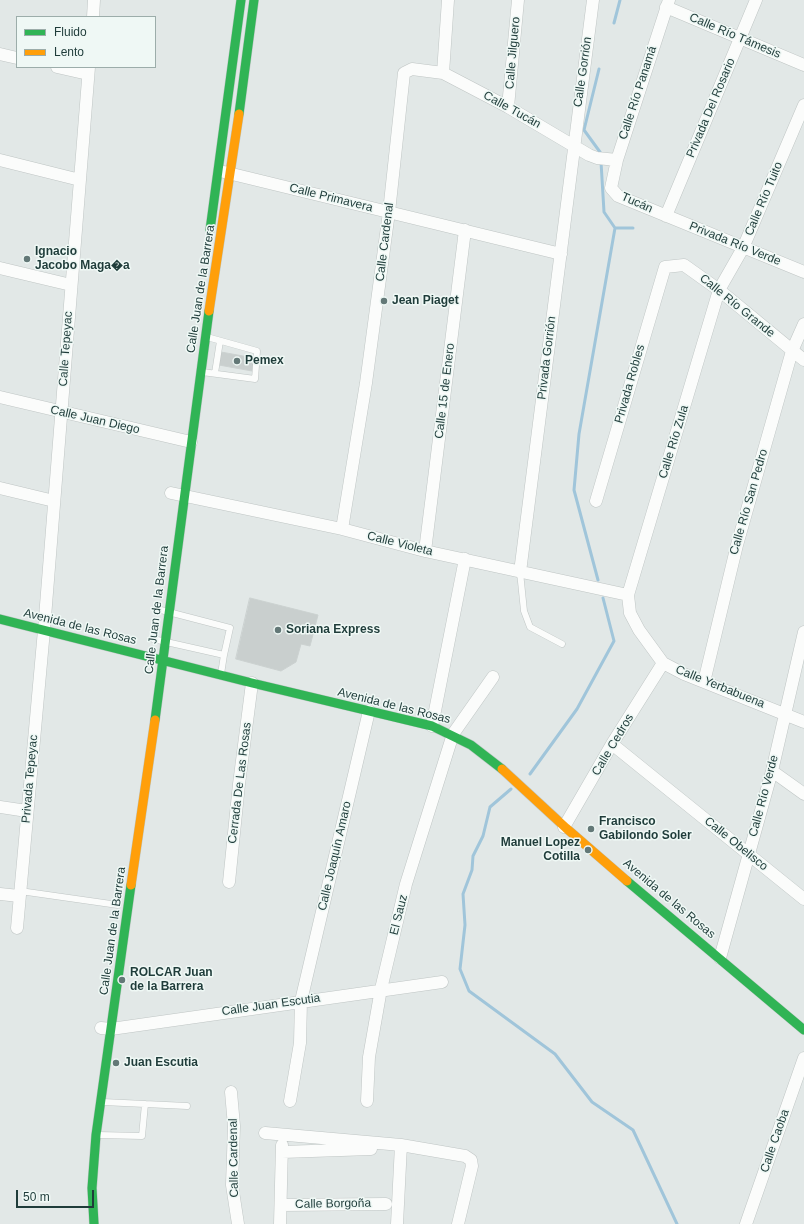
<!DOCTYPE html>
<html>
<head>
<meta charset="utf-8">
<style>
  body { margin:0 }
  #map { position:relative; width:804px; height:1224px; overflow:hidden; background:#e2e8e7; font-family:Arial,sans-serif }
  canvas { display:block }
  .legend { position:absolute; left:16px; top:16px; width:140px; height:52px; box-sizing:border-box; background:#eff8f5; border:1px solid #9cadaa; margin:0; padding:5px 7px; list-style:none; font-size:12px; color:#1f3c3a }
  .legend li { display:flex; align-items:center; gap:8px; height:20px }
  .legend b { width:20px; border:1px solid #9cadaa }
  .scale { position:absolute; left:16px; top:1190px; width:78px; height:18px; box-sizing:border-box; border:2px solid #1f3c3a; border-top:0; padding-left:5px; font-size:12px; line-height:14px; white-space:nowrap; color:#1f3c3a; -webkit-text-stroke:3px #eff8f5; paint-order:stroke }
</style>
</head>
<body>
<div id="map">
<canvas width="804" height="1224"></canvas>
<ul class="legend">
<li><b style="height:5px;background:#30b455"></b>Fluido</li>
<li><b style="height:5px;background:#ff9f0a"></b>Lento</li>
</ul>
<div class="scale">50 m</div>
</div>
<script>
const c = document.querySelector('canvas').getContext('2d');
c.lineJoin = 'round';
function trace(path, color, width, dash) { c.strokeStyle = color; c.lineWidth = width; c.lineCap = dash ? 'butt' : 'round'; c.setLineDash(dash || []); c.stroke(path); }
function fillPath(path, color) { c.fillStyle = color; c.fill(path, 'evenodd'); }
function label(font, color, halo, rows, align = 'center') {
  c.font = font + ' Arial,sans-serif'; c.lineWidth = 3; c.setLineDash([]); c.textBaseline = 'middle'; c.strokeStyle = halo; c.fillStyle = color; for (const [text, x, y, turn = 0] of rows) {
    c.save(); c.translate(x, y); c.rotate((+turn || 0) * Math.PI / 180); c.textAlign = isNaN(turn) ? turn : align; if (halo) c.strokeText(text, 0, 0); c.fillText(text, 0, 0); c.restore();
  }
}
trace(new Path2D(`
  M614 23 620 0
  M599 69 584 130 600 152
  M615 228H633
  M598 580 574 490 579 434 615 228 604 212 601 162
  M530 774 577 709 614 641 603 598
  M511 789 490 807 483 836 473 856 472 870 463 894 465 925 460 969 469 991 555 1054 592 1102 633 1130 677 1224`), '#a0c5da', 3);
const building = new Path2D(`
  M221 352 254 358 252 371 219 365Z
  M250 598 318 615 310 646 301 644 296 662 281 671 236 659Z`);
fillPath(building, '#c9cfce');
trace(building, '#cbd1d0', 1);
const lane = new Path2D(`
  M202 372 255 379 257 351 207 337
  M215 373 220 341
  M520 572 524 611 530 627 562 644
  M157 609 230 628 224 655
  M153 639 224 655 221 674
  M20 891 118 905
  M103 1102 187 1106
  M98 1135 142 1136 145 1104`);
const street = new Path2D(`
  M669 0 617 160 611 188 618 196 804 272
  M666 7 804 65
  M93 17 94 0
  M0 54 17 58
  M57 67 88 74
  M443 73 448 0
  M804 105 743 248 719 290 628 595 630 613 639 630 663 663 684 674 804 722
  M508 107 518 0
  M0 160 80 180
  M224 172 561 254
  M666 216 756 0
  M0 268 71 285
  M0 397 191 442
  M0 488 54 501
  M171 493 342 529 425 551 628 595
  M596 501 665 267 684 265 719 290 804 360
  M342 529 366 383 389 212 404 73 412 69 443 73 508 107 589 155 597 158 617 160
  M425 551 465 230
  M520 572C544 381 567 190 593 0
  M704 682 737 545 792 351 804 324
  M432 726 465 559
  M612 744 804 899
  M772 771 804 794
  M0 807 27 811
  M564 827 612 744 663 663
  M229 882 239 784 252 683
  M0 894 19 896
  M17 928 44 630 89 67
  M720 958 772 771 804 632
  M101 1028 111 1029 442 982
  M231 1092 234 1126 232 1185 238 1224
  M290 1101 300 1043 301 1001 369 711
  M367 1101 369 1057 381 989 406 884 453 734 493 677
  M265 1133 401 1145 465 1156 471 1160 472 1166 458 1224
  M282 1152 371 1149
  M281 1205 386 1204
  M280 1224 282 1145
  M397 1224 401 1145
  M746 1224 804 1058`);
const fast = new Path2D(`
  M239 114 254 0
  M210 230 241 0
  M0 619 252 683 432 726 471 745 502 769
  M155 720 209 311
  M627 881 804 1030
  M94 1224 92 1188 96 1135 131 885`);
const slow = new Path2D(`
  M209 311 239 114
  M502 769 566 828 627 881
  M131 885 155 720`);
trace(lane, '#bfc5c4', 7);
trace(street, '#bfc5c4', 13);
trace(fast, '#bdc6c4', 10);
trace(slow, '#bdc6c4', 10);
trace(lane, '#fbfcfb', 6);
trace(street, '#fbfcfb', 12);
trace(fast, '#30b455', 9);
trace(slow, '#ff9f0a', 9);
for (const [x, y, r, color] of [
  [27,259,4,"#637877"],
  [384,301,4,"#637877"],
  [237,361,4,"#637877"],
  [278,630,4,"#637877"],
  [591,829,4,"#637877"],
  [588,850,4,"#637877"],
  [122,980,4,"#637877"],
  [116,1063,4,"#637877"]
]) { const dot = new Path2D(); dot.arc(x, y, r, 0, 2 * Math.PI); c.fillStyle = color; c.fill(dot); trace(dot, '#eff8f5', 1.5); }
label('12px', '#1f3c3a', '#eff8f5', [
  ["Calle Río Támesis",735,36,23],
  ["Calle Jilguero",513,53,-85],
  ["Calle Gorrión",583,72,-82],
  ["Calle Río Panamá",638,93,-72],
  ["Privada Del Rosario",711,108,-67],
  ["Calle Tucán",512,110,29],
  ["Calle Primavera",331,198,14],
  ["Calle Río Tuito",764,199,-67],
  ["Tucán",637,203,24],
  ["Calle Cardenal",385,242,-83],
  ["Privada Río Verde",735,244,22],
  ["Calle Juan de la Barrera",201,289,-81],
  ["Calle Río Grande",737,306,39],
  ["Calle Tepeyac",66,349,-86],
  ["Privada Gorrión",547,358,-83],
  ["Privada Robles",630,384,-74],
  ["Calle 15 de Enero",445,391,-83],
  ["Calle Juan Diego",95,420,13],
  ["Calle Río Zula",674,442,-73],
  ["Calle Río San Pedro",749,502,-74],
  ["Calle Violeta",400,544,14],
  ["Calle Juan de la Barrera",157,610,-83],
  ["Avenida de las Rosas",80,627,14],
  ["Calle Yerbabuena",720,687,22],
  ["Avenida de las Rosas",394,706,14],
  ["Calle Cedros",613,745,-59],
  ["Privada Tepeyac",30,779,-85],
  ["Cerrada De Las Rosas",240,783,-83],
  ["Calle Río Verde",764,796,-75],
  ["Calle Obelisco",736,844,39],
  ["Calle Joaquín Amaro",335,856,-77],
  ["Avenida de las Rosas",669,899,40],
  ["El Sauz",399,915,-76],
  ["Calle Juan de la Barrera",113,931,-82],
  ["Calle Juan Escutia",271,1005,-8],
  ["Calle Caoba",775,1141,-71],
  ["Calle Cardenal",234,1158,-91],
  ["Calle Borgoña",333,1204,-1]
]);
label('bold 12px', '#1f3c3a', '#eff8f5', [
  ["Ignacio",35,252],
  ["Jacobo Maga�a",35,266],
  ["Jean Piaget",392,301],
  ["Pemex",245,361],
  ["Soriana Express",286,630],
  ["Francisco",599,822],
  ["Gabilondo Soler",599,836],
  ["Manuel Lopez",580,843,"right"],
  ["Cotilla",580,857,"right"],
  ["ROLCAR Juan",130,973],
  ["de la Barrera",130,987],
  ["Juan Escutia",124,1063]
], 'left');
</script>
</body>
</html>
